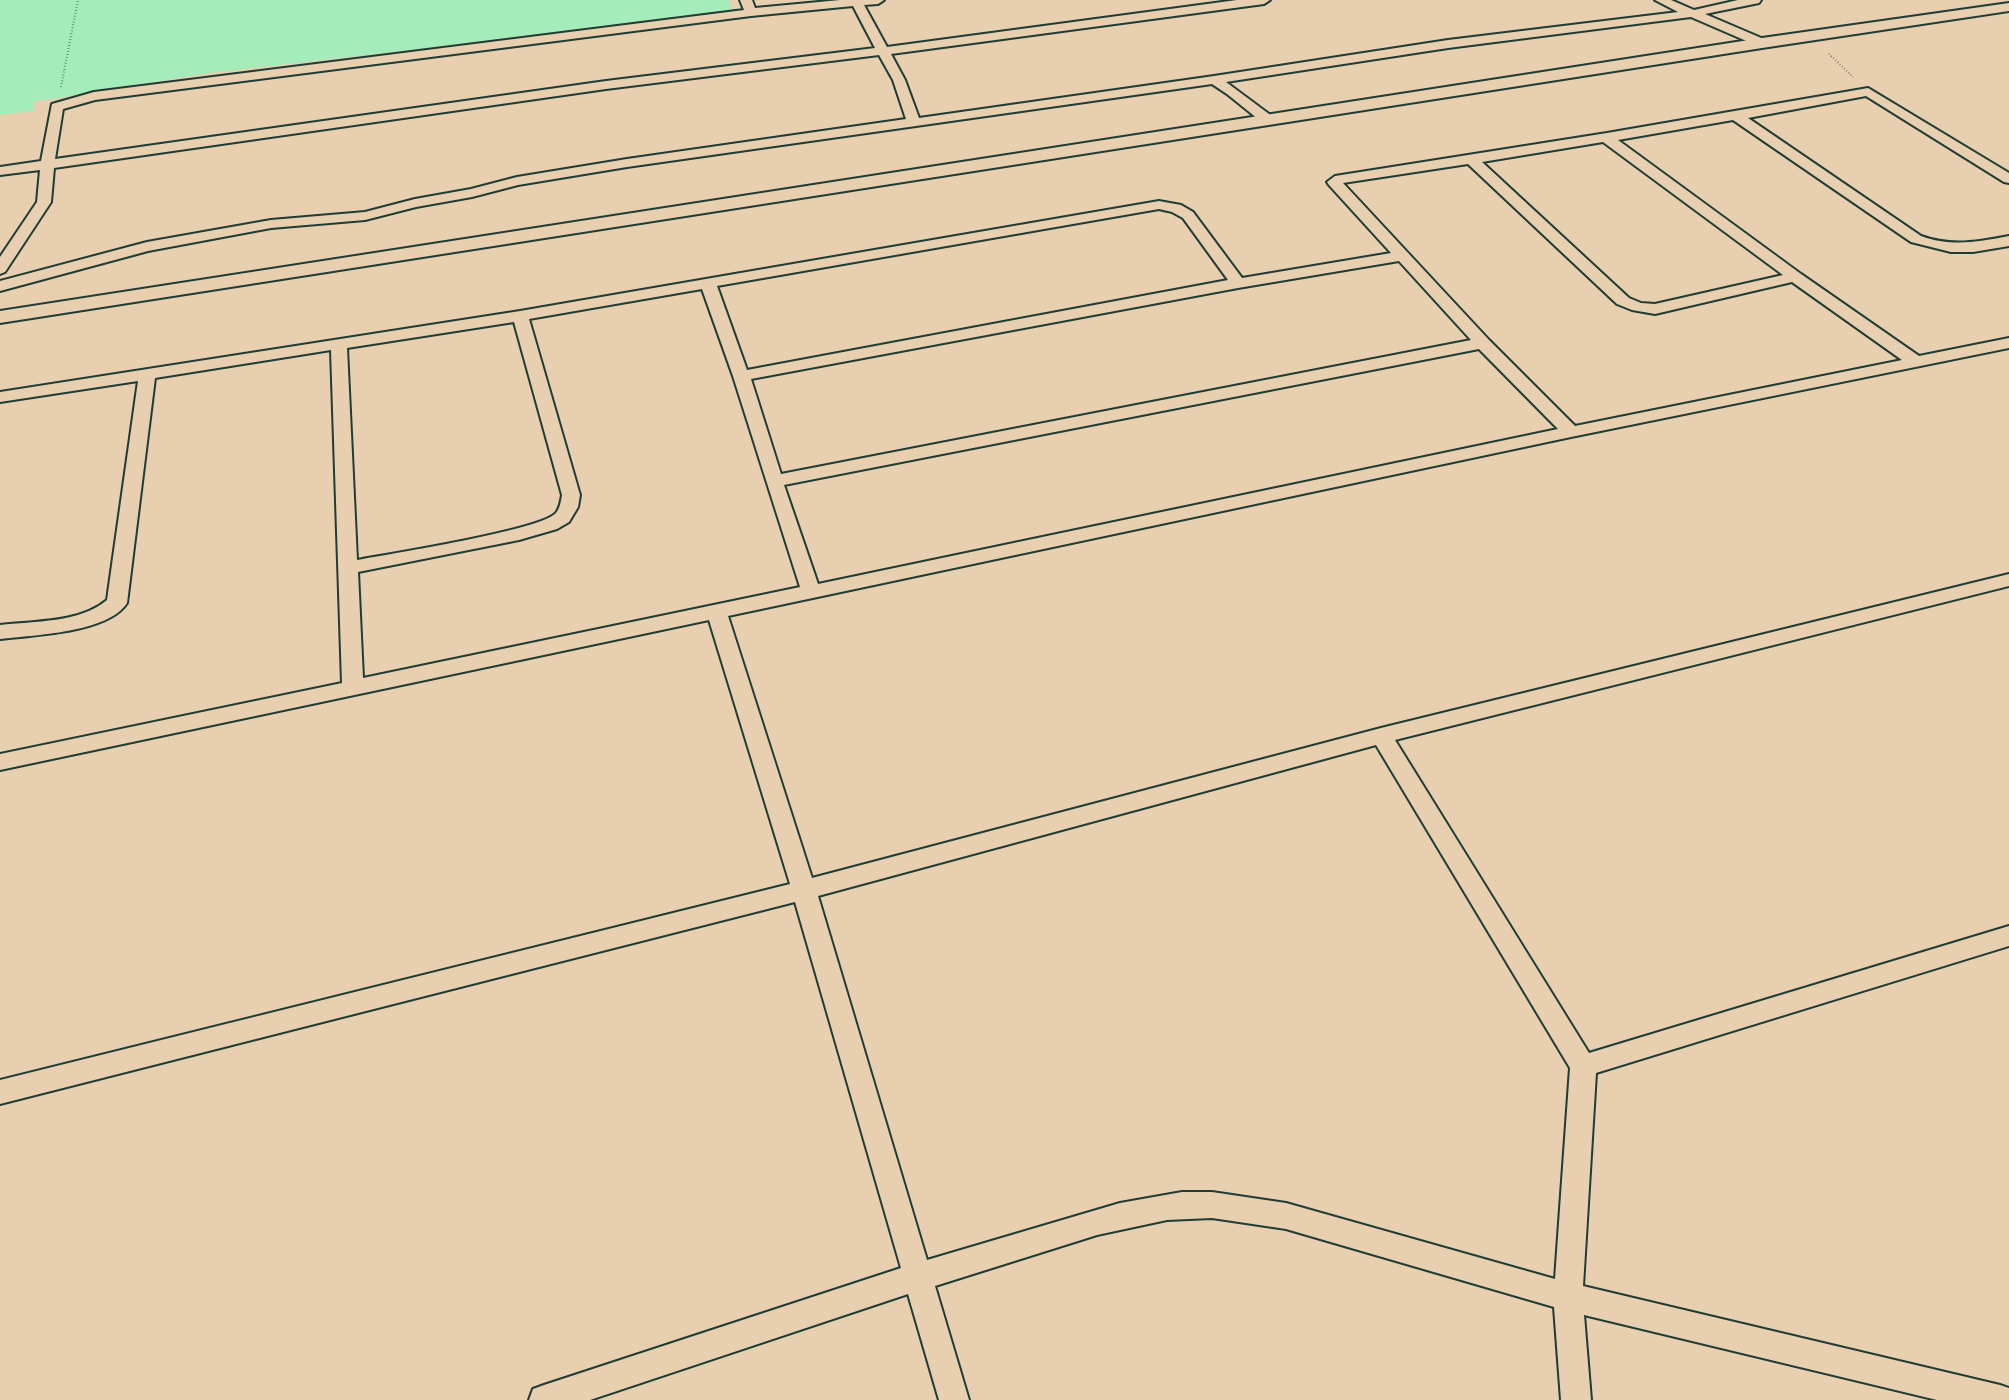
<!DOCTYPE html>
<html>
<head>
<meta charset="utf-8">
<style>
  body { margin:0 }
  canvas { display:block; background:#e7cfb0 }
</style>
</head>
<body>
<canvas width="2009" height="1400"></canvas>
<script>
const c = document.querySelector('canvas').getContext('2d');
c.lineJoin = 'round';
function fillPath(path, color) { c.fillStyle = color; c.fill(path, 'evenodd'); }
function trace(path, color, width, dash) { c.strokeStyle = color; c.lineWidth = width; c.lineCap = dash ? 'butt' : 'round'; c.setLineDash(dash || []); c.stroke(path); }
fillPath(new Path2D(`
  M0 0H729L734 13 210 73 33 102 34 111 0 115Z`), '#a4ecba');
const minor = new Path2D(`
  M740 0H752L755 8 840 0H884L878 4 864 5 887 47 1237 0H1270L1264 4 891 54 905 80 919 118 1214 76 1448 40 1678 12 1655 0H1671L1694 10 1738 0H1761L1759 3 1705 14 1766 40 1768 43 1762 47 1758 46 1691 17 1448 48 1226 82 1273 117 1275 120 1273 123H1263L1227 94 1212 84 627 167 518 185 472 197 416 207 365 220 271 228 148 251 0 291V281L147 242 271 220 365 212 415 199 471 189 517 177 627 159 906 119 893 80 879 55 606 89 54 168 51 202 5 272 0 274V257L37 202 40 170 0 175V167L41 161 52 104 94 92 744 10ZM853 6 875 48 606 81 55 159 63 109 95 100 751 16Z
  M1868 88 2009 173V183L2004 182 1866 96 1748 118 1921 236C1951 247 1978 242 2009 236V246L1973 252H1951L1911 242 1733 120 1618 140 1801 274 1919 356 2009 338V348L1571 437 728 616 812 878 1381 728 2009 574V586L1395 740 1589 1053 2009 926V946L1596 1073 1583 1286 2000 1385 2009 1388V1400H1937L1584 1315 1591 1400H1561L1554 1307 1286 1229 1212 1218 1167 1220 1097 1235 935 1286 969 1400H939L908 1294 590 1400H529L533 1389 544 1385 901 1268 795 902 0 1104V1080L790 884 709 620 0 770V754L342 683 331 350 155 378 127 603C108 633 33 635 0 639V625C34 621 80 623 107 600L138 381 0 402V392L520 311 1159 201 1181 205 1193 212 1242 278 1391 253 1329 185 1327 182 1335 176 1607 133ZM1603 142 1783 275 1655 304 1641 303 1629 298 1482 162ZM1468 164 1617 304 1632 310 1655 314 1792 282 1902 360 1575 426 1489 340 1343 183ZM1159 209 1172 212 1183 218 1228 280 747 370 717 286ZM1399 261 1471 340 781 474 751 379 1238 288ZM702 289 733 376 800 587 363 678 358 572 519 540 557 529 569 522 578 507 580 495 529 319ZM514 322 562 495C561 501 560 508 556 513 541 530 389 554 357 560L347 348ZM1479 349 1558 429 818 584 784 485ZM1376 745 1570 1068 1555 1279 1286 1203 1212 1192H1182L1120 1203 927 1260 818 896Z`);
const tertiary = new Path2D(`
  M2009 3V11L1762 48 0 323V311L1762 38Z`);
trace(minor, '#1f3d34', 4);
trace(tertiary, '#1f3d34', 4);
trace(new Path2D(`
  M1829 54 1853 77
  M61 87 78 0`), '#1f3d34', 2, [0.5, 2.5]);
fillPath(minor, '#e7cfb0');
fillPath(tertiary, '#e7cfb0');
</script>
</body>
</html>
